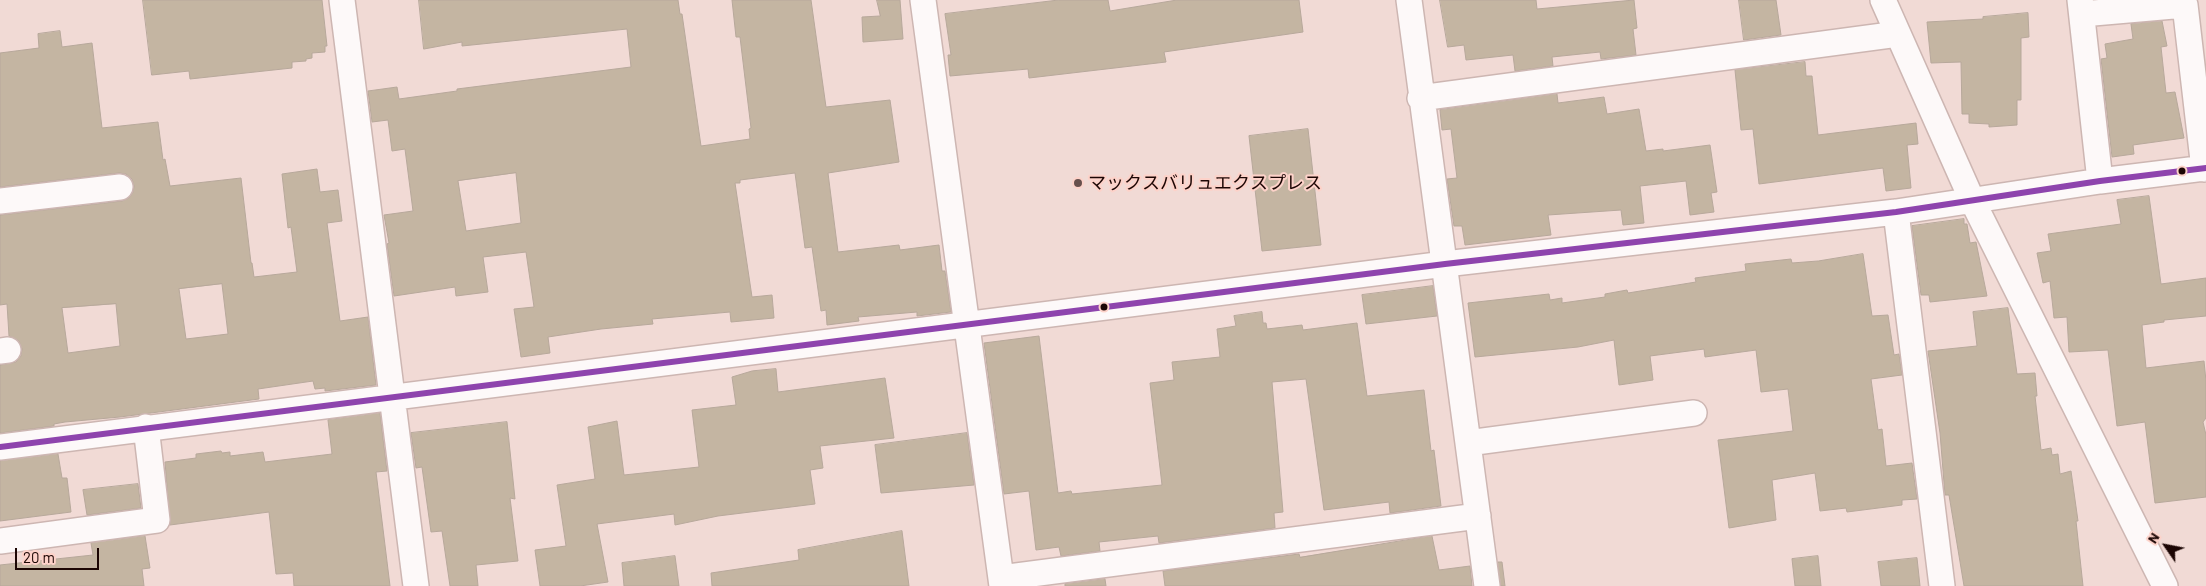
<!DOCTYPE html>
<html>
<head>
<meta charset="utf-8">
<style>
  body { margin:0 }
  #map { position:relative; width:2206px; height:586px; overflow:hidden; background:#f1dad5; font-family:Barlow,sans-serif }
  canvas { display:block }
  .north { position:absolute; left:2141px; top:521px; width:50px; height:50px; -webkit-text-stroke:4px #fdd2c9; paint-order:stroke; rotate:303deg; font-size:14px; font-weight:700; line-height:20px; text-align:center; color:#1c0604 }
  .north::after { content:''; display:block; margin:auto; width:18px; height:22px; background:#1c0604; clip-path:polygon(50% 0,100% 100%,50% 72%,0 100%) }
  .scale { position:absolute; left:15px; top:548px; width:84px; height:22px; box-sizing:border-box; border:2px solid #1c0604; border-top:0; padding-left:6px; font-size:15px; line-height:18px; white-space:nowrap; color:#1c0604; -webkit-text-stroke:4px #fdd2c9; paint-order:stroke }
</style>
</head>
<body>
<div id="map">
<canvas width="2206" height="586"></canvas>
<div class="north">N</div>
<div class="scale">20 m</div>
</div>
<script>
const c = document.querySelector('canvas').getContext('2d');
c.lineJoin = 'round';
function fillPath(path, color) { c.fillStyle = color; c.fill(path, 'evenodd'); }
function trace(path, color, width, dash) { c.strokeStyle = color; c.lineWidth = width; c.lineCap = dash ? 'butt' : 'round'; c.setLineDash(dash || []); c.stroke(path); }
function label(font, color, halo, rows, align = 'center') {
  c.font = font + ' Barlow,"Noto Sans JP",sans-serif'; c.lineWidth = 4; c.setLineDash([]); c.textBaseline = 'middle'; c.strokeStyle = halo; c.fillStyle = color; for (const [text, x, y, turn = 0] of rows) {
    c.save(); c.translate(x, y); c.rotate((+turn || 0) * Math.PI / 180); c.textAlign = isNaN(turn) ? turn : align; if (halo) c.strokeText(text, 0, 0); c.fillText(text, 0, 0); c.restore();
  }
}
const building = new Path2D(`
  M143 0H322L327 46H325V52L312 53V58L306 59V61L292 62V68L190 79 189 71 152 75Z
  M419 0H678L680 14H682L701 146 750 139 749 129 751 128 740 37H736L732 0H811L826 107 890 100 899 162 828 173 838 252 899 245 900 250 939 245 942 271H945L951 312 917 316V312L858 317 859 321 827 325 826 310 821 311 812 247 805 248 795 173 740 180V183H735L752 297 772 295 774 318 731 322 730 312 652 319 653 324 601 329 548 337 550 353 521 357 514 309 534 307 526 252 483 257 488 292 456 296 455 287 394 296 387 244 389 243 384 215 413 211 405 149 392 151 388 120 372 122 368 91 397 87 399 99 457 91V89L631 67 627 29 462 46V42L424 49ZM516 173 521 223 466 231 458 181Z
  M877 0H900L903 39 863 42 862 17 880 16Z
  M1059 0H1108L1110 11 1177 0H1299L1303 32 1164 52 1166 62 1029 78 1028 69 950 76 948 55H951L945 14Z
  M1440 0H1536L1537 9 1634 0 1637 28 1633 29 1636 55 1601 59 1600 52 1552 57 1553 66 1515 71 1513 55 1466 60 1464 45 1448 47Z
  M1739 0H1776L1781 35 1744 40Z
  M2028 13 2029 37 2021 38V100H2017V125L1989 127V124L1969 123V114H1962L1961 62 1931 63 1927 22 1983 19V17Z
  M2162 21 2167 46 2161 47 2166 93 2175 92 2184 138 2133 145 2134 154 2112 157 2101 59 2107 58 2105 44 2133 39 2131 24Z
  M60 31 62 47 92 43 102 128 158 122 163 160 165 159 170 186 241 178 251 263H252L254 277 297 272 291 227 288 228 282 174 317 169 320 192 338 190 342 221 327 223 340 321 368 317 376 385 325 391V388L315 389 313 381 258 389 259 399 120 417 65 422 54 424V426L0 433V365L16 362 21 356 22 349 19 341 9 336 7 304 0 305V215L122 201 129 198 133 192 134 186 132 179 126 174 119 173 0 187V53L39 48 38 34ZM222 284 228 334 186 339 179 289ZM116 304 120 346 68 353 62 308Z
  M1805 62 1806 76H1812L1818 135 1916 123 1918 144 1907 145 1911 188 1886 191 1883 168 1759 184 1753 129 1741 130 1735 70Z
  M1557 94 1558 103 1604 97 1607 114 1639 109 1646 151 1663 149V151L1710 145 1717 192 1711 193 1714 212 1690 215 1686 181 1640 186 1644 223 1623 225 1621 210 1548 215 1551 235 1465 245 1462 226H1454L1447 179 1457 178 1451 129 1442 130 1440 110Z
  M1308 129 1321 245 1262 251 1249 136Z
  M2149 196 2161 284 2206 278V316L2164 320V322L2142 325 2146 368 2204 361 2206 381V418L2203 422 2206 435V497L2155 503 2145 422 2117 426 2108 350 2069 352 2067 317 2054 318 2050 281 2043 283 2037 253 2051 251 2048 234 2121 224 2117 200Z
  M1964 219V224H1967L1970 243 1976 242 1987 296 1930 302 1929 295H1921L1912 226Z
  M1863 254 1872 316 1888 315 1894 355 1899 354 1902 375 1871 379 1878 430 1882 429 1886 466 1912 463 1917 499 1902 500V505L1847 512 1846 508 1820 511 1815 473 1772 480 1776 520 1729 528 1718 440 1793 431 1788 389 1761 392 1756 350 1705 357 1704 349 1650 356 1653 380 1619 385 1614 340 1578 347 1475 357 1468 303 1549 294 1550 300 1562 298V303L1605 297V294L1627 290 1628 293 1696 282 1695 278 1746 271 1745 264 1791 259 1792 263 1818 261Z
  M1433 286 1437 316 1366 324 1362 295Z
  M2008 308 2017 374 2035 373 2037 396H2035L2041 450 2051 448 2052 455 2058 454 2060 474 2071 471 2078 521H2076L2083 586H1964L1949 495H1945L1940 433 1928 351 1977 346 1973 312Z
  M1262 312 1263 323H1266L1267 329 1302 325 1303 330 1357 323 1367 396 1424 390 1431 451 1434 450 1441 506 1390 513 1389 502 1324 510 1306 379 1272 382 1283 512 1274 513 1275 528 1159 543 1158 536 1099 542 1100 551 1061 556 1059 547 1036 550 1029 491 1004 494 984 343 1039 336 1058 493 1071 491 1072 494 1162 485 1150 383 1174 380 1172 362 1220 357 1217 329 1236 326 1234 316Z
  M776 369 778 392 885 378 894 438 820 446 823 468 810 470 815 504 718 516 675 525 674 514 597 524 608 582 580 586H540L535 550 566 546 557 485 595 479 588 427 617 421 624 475 699 467 692 410 736 405 732 377 752 371Z
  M380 413 387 471 376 472 390 586H294L293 573 276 574 269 512 170 525 165 462 196 458V454L221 451 222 453 230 452V456L263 452 265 462 332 454 328 420Z
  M507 422 515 499 510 498 518 561 476 565 478 586H450L442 531 431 532 422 467 416 468 411 433Z
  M967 433 974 485 881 493 875 445Z
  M58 454 62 478H67L71 512 0 521V461Z
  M138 484 141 508 87 515 83 490Z
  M902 531 909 586H712L711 573 799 560 798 550Z
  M145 536 150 568 142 569 144 586H0V565L93 555 91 543Z
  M1432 536 1439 570 1470 566 1472 586H1165L1163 571 1299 554 1300 557Z
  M675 556 679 586H624L622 563Z
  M1818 556 1821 586H1795L1792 559Z
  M1917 558 1920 586H1881L1878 562Z
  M1498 562H1502L1505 586H1501Z
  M1105 579 1106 586H1065V584Z`);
fillPath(building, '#c4b5a2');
trace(building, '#b7a89b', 1);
const minor = new Path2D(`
  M342 0 416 586
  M923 0 1002 586
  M1409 0 1487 586
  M1883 0 1972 200 2165 586
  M2080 0 2100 181
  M2082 14 2185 5 2204 169
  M1420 98 1898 34
  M0 201 120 187
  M1896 212 1942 586
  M0 351 8 350
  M1468 443 1694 413
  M0 447 1445 264 1896 212 2100 181 2206 168
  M0 541 157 520 146 427
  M1001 578 1478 516`);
trace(minor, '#cdb6b2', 28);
trace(minor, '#fdf9f9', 25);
trace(new Path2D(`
  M0 447 1445 264 1896 212 2100 181 2206 168`), '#8e44ad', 6);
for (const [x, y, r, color] of [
  [2182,171,4.5,"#1c0604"],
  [1078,183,5,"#67504d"],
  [1104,307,4.5,"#1c0604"]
]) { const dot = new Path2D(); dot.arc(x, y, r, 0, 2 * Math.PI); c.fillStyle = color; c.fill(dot); trace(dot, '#fdd2c9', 2); }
label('18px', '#1c0604', '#fdd2c9', [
  ["マックスバリュエクスプレス",1088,183]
], 'left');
</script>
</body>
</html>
